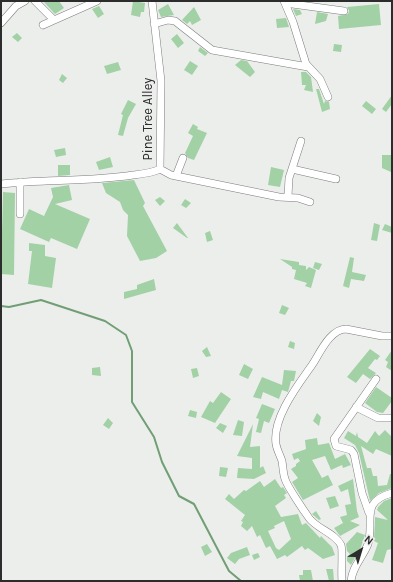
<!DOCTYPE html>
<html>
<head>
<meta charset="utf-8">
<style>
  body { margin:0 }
  #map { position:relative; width:393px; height:582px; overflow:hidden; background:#eceeec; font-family:Karla,sans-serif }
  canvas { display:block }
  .frame { position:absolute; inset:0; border:2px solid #2c2c2c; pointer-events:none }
  .north { position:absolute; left:341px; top:530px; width:40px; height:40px; -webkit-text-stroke:3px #eceeec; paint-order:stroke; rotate:38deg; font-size:11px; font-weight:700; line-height:16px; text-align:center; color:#2c2c2c }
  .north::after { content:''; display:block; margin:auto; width:14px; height:18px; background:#2c2c2c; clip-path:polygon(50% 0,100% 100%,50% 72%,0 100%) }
</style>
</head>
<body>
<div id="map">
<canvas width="393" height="582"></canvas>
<div class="frame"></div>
<div class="north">N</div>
</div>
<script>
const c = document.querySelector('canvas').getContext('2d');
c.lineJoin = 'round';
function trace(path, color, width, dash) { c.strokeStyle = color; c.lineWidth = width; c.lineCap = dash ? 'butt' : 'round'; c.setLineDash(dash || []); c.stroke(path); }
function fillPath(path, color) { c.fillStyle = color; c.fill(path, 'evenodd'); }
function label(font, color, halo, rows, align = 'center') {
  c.font = font + ' Karla,sans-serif'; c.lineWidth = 3; c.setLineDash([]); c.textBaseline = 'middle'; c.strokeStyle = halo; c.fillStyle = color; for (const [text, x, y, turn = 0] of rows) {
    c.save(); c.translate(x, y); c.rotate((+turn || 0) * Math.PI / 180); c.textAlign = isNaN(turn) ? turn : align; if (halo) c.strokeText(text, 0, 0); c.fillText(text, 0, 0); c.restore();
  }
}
trace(new Path2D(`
  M1 306 9 307 41 300 105 321 126 335 132 351V402L154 437 162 462 179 496 194 504 229 571 241 581`), '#719e75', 2);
fillPath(new Path2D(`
  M43 1H59L64 8 55 14Z
  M133 1 145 3 144 12H141L140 17 131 15Z
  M168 4 174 15 161 17 158 10Z
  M379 4 381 25 339 29 338 16 348 14 349 11 347 7Z
  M99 6 104 14 98 18 92 9Z
  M194 7 201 20 192 25 190 21 187 24 182 20Z
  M293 9 300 10 302 14 296 16Z
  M317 12 328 14 326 21 315 24Z
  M286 18 289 27 277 28 276 19Z
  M17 33 22 38 18 42 12 37Z
  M177 34 184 43 178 48 171 39Z
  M334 44 342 45 341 52 333 51Z
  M200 47 208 53 205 56 198 51Z
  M241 60 247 61 255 72 250 77 235 65Z
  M190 61 198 66 192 75 184 70Z
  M118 62 121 70 107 74 104 66Z
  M301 72H306L311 77 313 92 304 90 306 85H302Z
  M62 74 67 78 63 83 59 80Z
  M316 89H319L324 104 325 101 329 102 330 109 322 112Z
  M392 95V104L386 112 382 109Z
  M128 100 136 104 128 118 123 136 118 135 123 115 121 114Z
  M366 101 376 109 372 114 362 106Z
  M193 124 198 127 197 129 207 133 194 160 188 158 185 153 193 136 188 133Z
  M65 148 66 155 56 157 54 150Z
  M382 155H392L391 172 382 168Z
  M110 157 113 167 99 170 96 162Z
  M58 165H70V175L58 176Z
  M271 167 284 170 280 187 268 185Z
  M134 180 145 203 143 206 167 251 156 258 140 261 127 236 128 215 123 210 120 202 106 193 102 183Z
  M69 185 72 200 55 204 90 219 77 249 51 238 49 242 20 229 29 209 44 216 53 197 51 188Z
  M3 192 15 193 14 275 1 274Z
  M160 197 165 201 160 206 155 200Z
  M185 199 191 203 186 208 181 205Z
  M177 223 188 238H187L173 228Z
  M374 223 380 225 377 241 371 240Z
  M385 224 392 227V233L382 230Z
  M210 231 213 240 207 242 205 233Z
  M29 243 45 245V256L56 258 52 288 28 284 32 251H29Z
  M350 257 354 258 352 272 366 275 364 281 351 279 349 288 343 286Z
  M280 259 299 262V265L306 266V270L309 267 316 270 311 288 305 286 307 283 294 279 296 270 292 269V267Z
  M315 262 322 264 319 270 313 268Z
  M154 279 156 290 124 299V292L137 289V285Z
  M282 305 289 308 285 315 279 313Z
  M290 341 295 343 294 349 288 347Z
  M207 347 211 356 206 357 202 351Z
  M370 349 380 356 377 360 375 359 368 368 376 373 370 379 363 374 356 383 347 377Z
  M392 350V371L386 367 388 362 385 360Z
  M244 364 253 369 248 379 239 375Z
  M100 367 101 376 92 375V368Z
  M197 368 199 376 193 378 191 369Z
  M284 370 296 371 294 381H291L288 392 282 390 279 399 263 392 261 399 253 397 262 377 282 385Z
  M376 387 392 398V401L383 413 377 412 365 403Z
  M221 392 231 399 215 423 201 417 210 401 213 403Z
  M262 404 275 409 269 423 264 421 261 433 256 432 259 419 256 418Z
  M190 410 197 412 196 418 188 416Z
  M317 413 321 417 319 426 313 421Z
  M108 418 113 423 109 429 103 425Z
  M238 420 244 422 242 436 233 435Z
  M220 423 227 426 223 433 216 428Z
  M253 424 250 447 260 446V468L263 466 266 473 254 479 237 478 238 468 252 469V458L237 456Z
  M385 430 392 437V456L376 449 373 454 361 446 367 468H371L373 476H377L378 486 387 485 390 474H392V488L379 493 370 501 359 453 355 445 344 438 348 431 356 436 357 432 358 437 367 443 375 431 379 436Z
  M317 438 318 445 329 443 335 459 345 454 351 465 343 468 342 465 331 470 325 456 312 460 322 478 328 475 333 485 303 500 292 482 298 478 291 469 296 466V464L300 461 298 458 294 460 292 454 306 449 305 440Z
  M220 467 228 468 226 477 219 476Z
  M275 479 281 488 283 487 287 493 284 495 286 498 275 506 281 517 298 514 302 525 306 523 320 538 321 536 332 547 335 555 323 559 308 548 305 550 302 546 287 557 285 555 277 559 270 546 266 548 260 535 257 537 252 526 247 531 241 526 243 522 241 521 245 515 225 499 229 494 234 499 244 490 246 491 260 481 264 487ZM284 521 291 539 279 550 276 548 268 531 275 528 274 526Z
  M353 479 357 511 359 517 350 521 360 525 340 536 334 528 343 523 340 517 347 515 345 505 351 504 348 489 341 492 338 486Z
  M335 496 339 506 330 509 326 498Z
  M392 498V549L387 550 383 563 372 560 378 543 374 541 375 517 388 520 377 510 378 507 384 501Z
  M316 511 321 519 319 520 312 514Z
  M357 532 365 535 361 547 351 565 347 561V557L350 554 347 551 346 544Z
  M207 544 212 552 205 556 201 547Z
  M247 547 250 555 239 559 235 564 227 558 231 553Z
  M258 553 260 557 254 560 252 555Z
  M326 569H333L334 581H329Z
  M303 570H311L313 581H300L299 575H303Z`), '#a2d1a6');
const minor = new Path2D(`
  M35 1 54 20
  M284 1 293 22 306 64 320 79 328 97
  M285 3 344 11
  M1 23 16 6 25 1
  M154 24 168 20 175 21 212 50 308 67
  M43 25 97 1
  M160 169 171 175 279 197 298 198 310 202
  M292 169 336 179
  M176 176 183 158
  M1 184C45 179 89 182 133 175 142 174 152 173 160 169L161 81 152 1
  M288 196 289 178 301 141
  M20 214V182
  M356 407 378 418H392
  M369 513 362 493 354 454 351 450 336 446 334 439 376 379
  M342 581C341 572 343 549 341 545 335 533 317 529 309 518 304 511 287 486 285 479 283 473 283 467 282 461 280 455 277 450 276 444 272 418 298 385 312 365 320 353 330 329 346 329L382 336H392
  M351 581C352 567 363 557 368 544 375 521 359 502 392 493`);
trace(minor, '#7a7c7a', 8);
trace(minor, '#fff', 7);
label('13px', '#2c2c2c', '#eceeec', [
  ["Pine Tree Alley",148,119,-90]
]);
</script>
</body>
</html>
